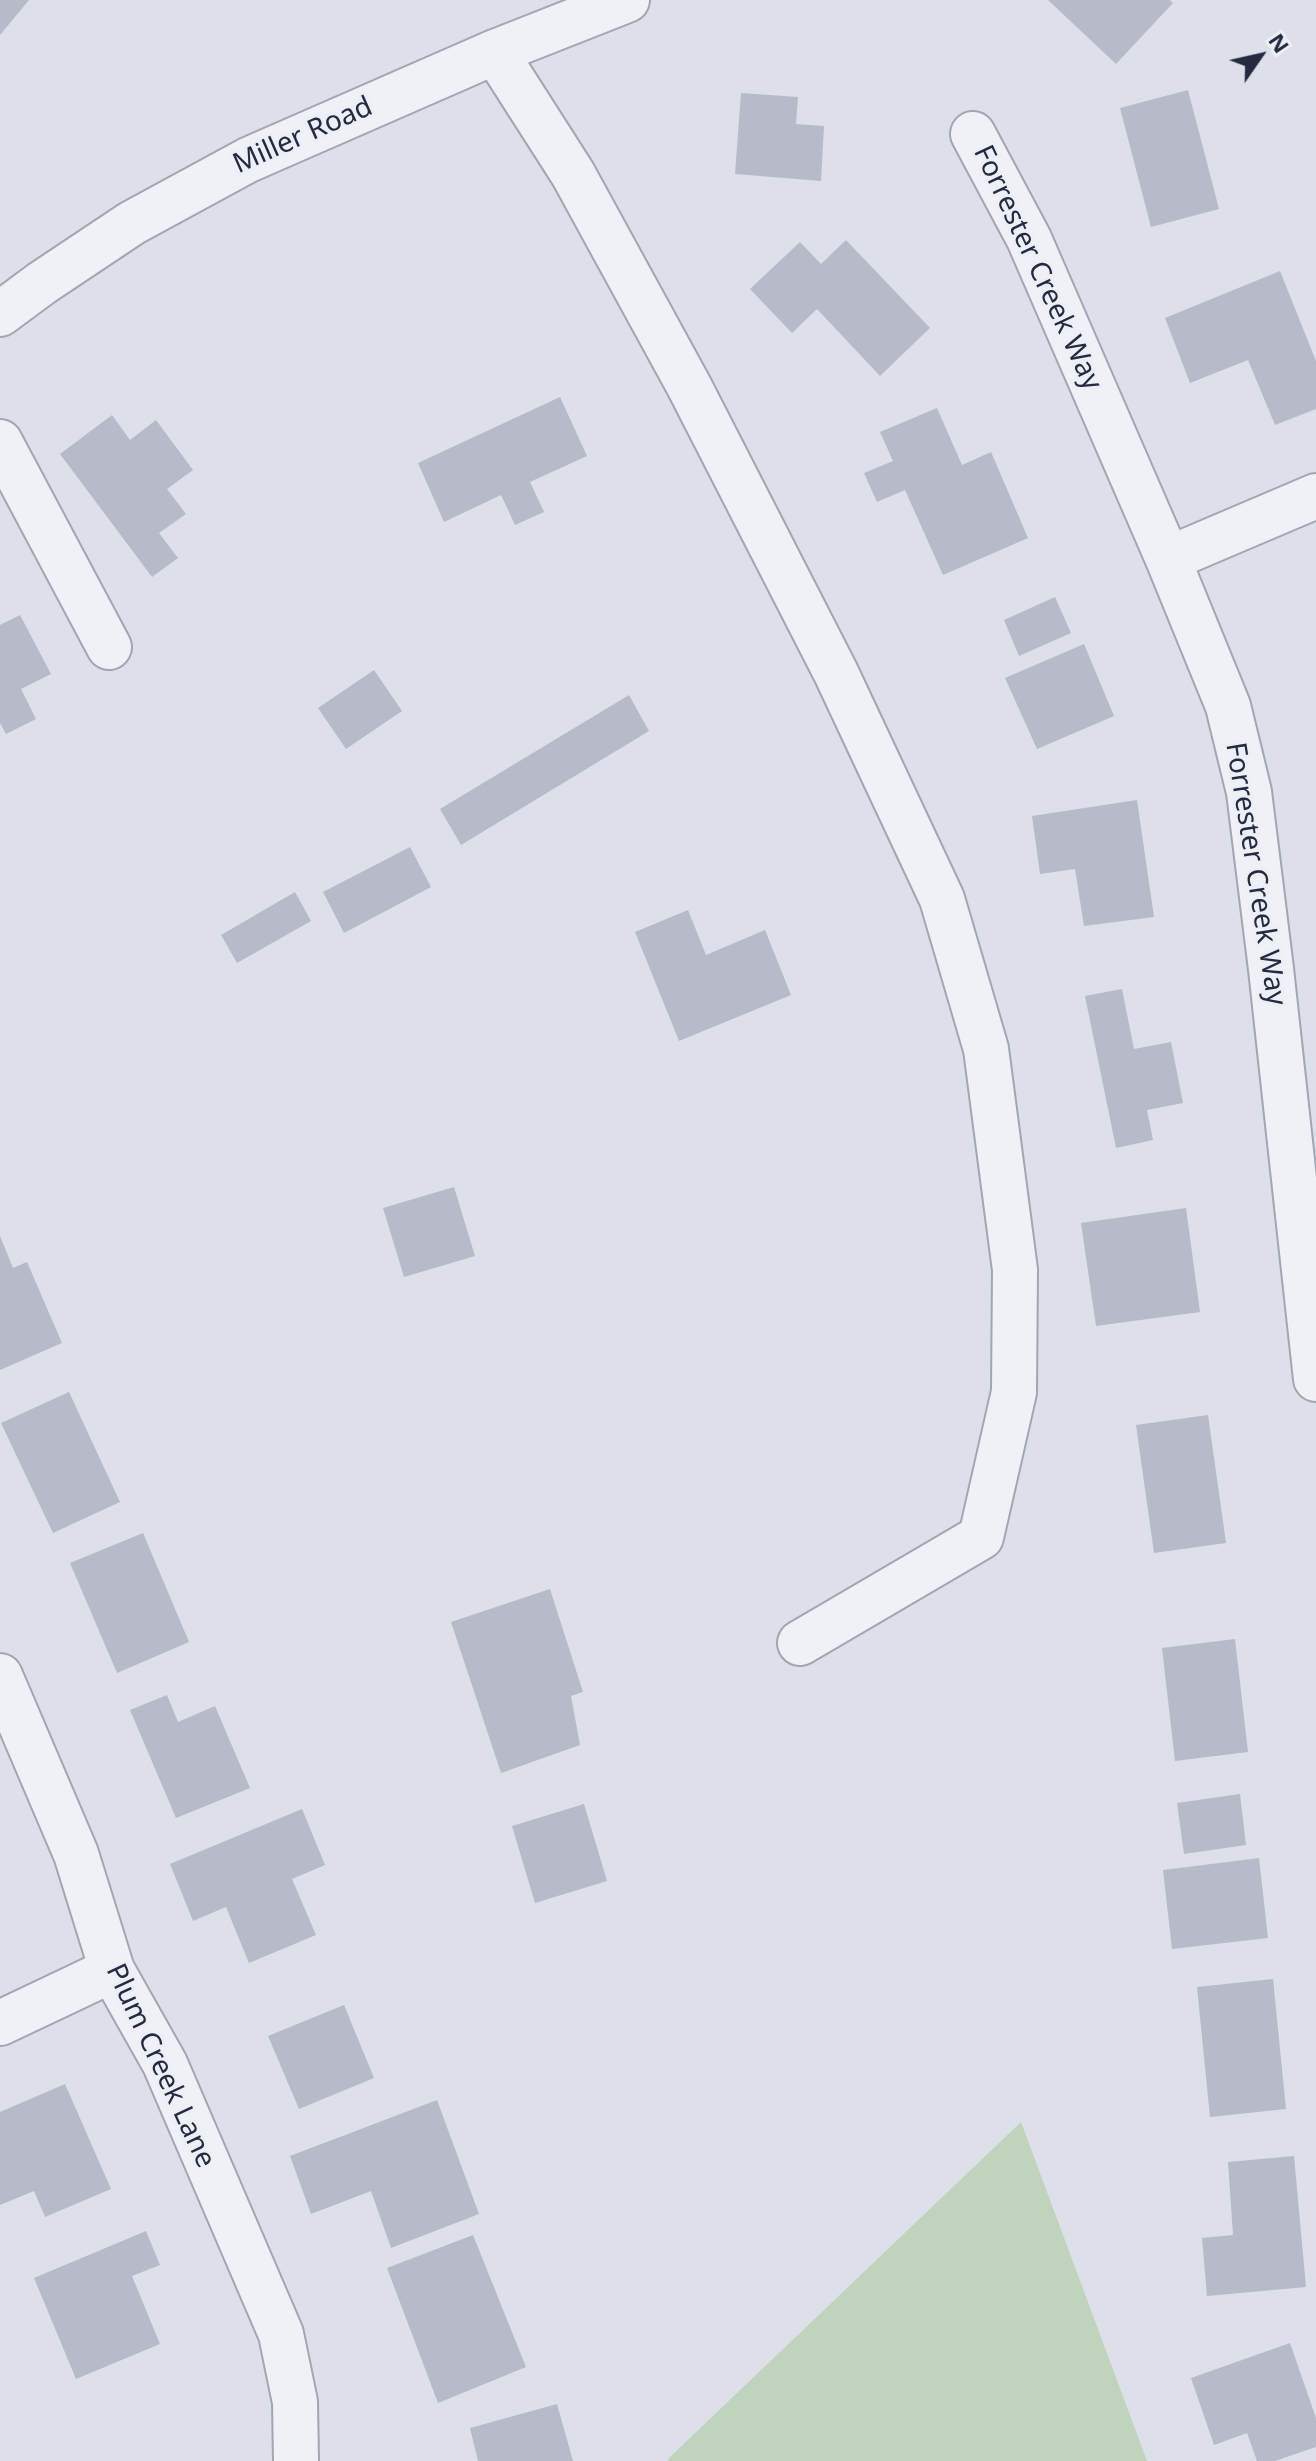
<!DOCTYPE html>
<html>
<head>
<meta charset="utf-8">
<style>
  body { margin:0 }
  #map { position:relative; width:1316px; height:2461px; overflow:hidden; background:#dddfe9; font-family:"Noto Sans",sans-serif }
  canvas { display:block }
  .north { position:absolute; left:1220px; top:16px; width:80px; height:80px; -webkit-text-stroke:6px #eceff6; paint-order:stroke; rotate:56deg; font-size:22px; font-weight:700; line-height:32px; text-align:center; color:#252a41 }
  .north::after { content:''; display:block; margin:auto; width:28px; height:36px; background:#252a41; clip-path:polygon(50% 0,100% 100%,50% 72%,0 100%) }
</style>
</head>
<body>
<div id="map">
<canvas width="1316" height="2461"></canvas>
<div class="north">N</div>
</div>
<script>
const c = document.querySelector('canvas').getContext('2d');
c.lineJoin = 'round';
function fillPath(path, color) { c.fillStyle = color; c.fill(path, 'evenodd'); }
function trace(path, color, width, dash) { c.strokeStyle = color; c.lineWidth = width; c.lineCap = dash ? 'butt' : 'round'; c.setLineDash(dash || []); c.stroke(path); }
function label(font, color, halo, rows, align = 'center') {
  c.font = font + ' "Noto Sans",sans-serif'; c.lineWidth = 7; c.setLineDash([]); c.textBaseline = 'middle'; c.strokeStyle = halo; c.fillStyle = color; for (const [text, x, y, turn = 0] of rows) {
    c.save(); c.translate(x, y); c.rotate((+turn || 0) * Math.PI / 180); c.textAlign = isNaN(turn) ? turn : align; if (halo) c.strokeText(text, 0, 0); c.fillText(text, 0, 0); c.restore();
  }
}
fillPath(new Path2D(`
  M1021 2122 1147 2461H668L669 2458Z`), '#bfd3bd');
fillPath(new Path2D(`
  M0 0H29L0 35Z
  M1048 0H1170L1173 3 1116 64Z
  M1188 90 1219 209 1151 227 1120 108Z
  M741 93 798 97 796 124 824 126 821 181 735 174Z
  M846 240 930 328 880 376 817 309 792 333 750 289 800 242 821 264Z
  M1280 271 1316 361V409L1275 425 1248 360 1190 383 1165 318Z
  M560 397 587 456 530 482 544 512 515 525 501 495 444 522 418 463Z
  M937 408 962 465 991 452 1028 538 943 575 905 490 877 502 864 473 893 461 880 432Z
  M112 415 130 440 156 420 193 470 167 489 186 514 159 533 178 558 152 577 60 454Z
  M1055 597 1071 633 1019 656 1004 620Z
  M20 615 51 674 21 689 36 719 6 734 0 723V625Z
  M1084 644 1114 716 1037 749 1005 678Z
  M374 670 402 711 346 749 318 708Z
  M629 695 649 731 461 845 440 809Z
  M1137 800 1154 917 1084 926 1075 869 1040 874 1032 816Z
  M410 847 431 887 344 933 323 892Z
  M295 892 311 921 237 963 221 935Z
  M688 910 706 955 765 930 791 995 679 1041 635 932Z
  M1122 989 1134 1049 1171 1042 1183 1103 1147 1110 1153 1140 1116 1148 1085 996Z
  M454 1187 475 1256 404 1277 383 1208Z
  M1186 1208 1200 1312 1096 1326 1081 1223Z
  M0 1236 13 1268 27 1262 62 1343 0 1370Z
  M69 1392 120 1502 53 1533 1 1423Z
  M1208 1415 1226 1543 1154 1553 1136 1425Z
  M143 1533 189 1642 117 1673 70 1563Z
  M550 1589 583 1692 571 1696 580 1745 501 1773 451 1622Z
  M1235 1639 1248 1752 1175 1761 1162 1648Z
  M167 1695 178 1722 215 1706 250 1788 176 1818 130 1710Z
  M1240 1794 1246 1845 1184 1854 1177 1803Z
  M584 1804 607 1881 535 1903 512 1826Z
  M302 1809 325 1865 292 1879 316 1935 249 1963 226 1907 193 1921 170 1864Z
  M1259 1858 1268 1938 1172 1949 1163 1870Z
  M1273 1979 1286 2109 1210 2117 1197 1987Z
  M344 2005 374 2078 299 2109 268 2036Z
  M65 2084 111 2189 45 2217 34 2191 0 2205V2112Z
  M437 2100 479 2214 391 2248 371 2191 311 2214 290 2156Z
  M1294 2156 1306 2287 1207 2296 1202 2238 1233 2235 1228 2162Z
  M146 2231 160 2265 132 2276 160 2344 76 2379 34 2278Z
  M473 2235 526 2367 438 2403 387 2268Z
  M1290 2343 1316 2418V2447L1275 2461H1257L1247 2433 1214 2445 1191 2378Z
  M557 2404 573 2461H478L470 2428Z`), '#b7bac9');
const minor = new Path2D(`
  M495 52 573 174 689 386 836 673 942 899 986 1049 1015 1270 1014 1392 981 1537 800 1643
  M973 134 1029 239 1168 559 1228 706 1249 792 1271 969 1316 1379
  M0 314 42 283 132 223 248 160 495 52 627 0
  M0 442 109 647
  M1168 559 1316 496
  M0 1676 76 1854 112 1970 165 2064 281 2334 295 2402 296 2461
  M0 2023 112 1970`);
trace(minor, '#a2a5b3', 48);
trace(minor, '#f0f1f6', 44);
label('28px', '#252a41', '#eceff6', [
  ["Miller Road",303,136,-24],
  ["Forrester Creek Way",1037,268,65],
  ["Forrester Creek Way",1255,874,81],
  ["Plum Creek Lane",160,2066,65]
]);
</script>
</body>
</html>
